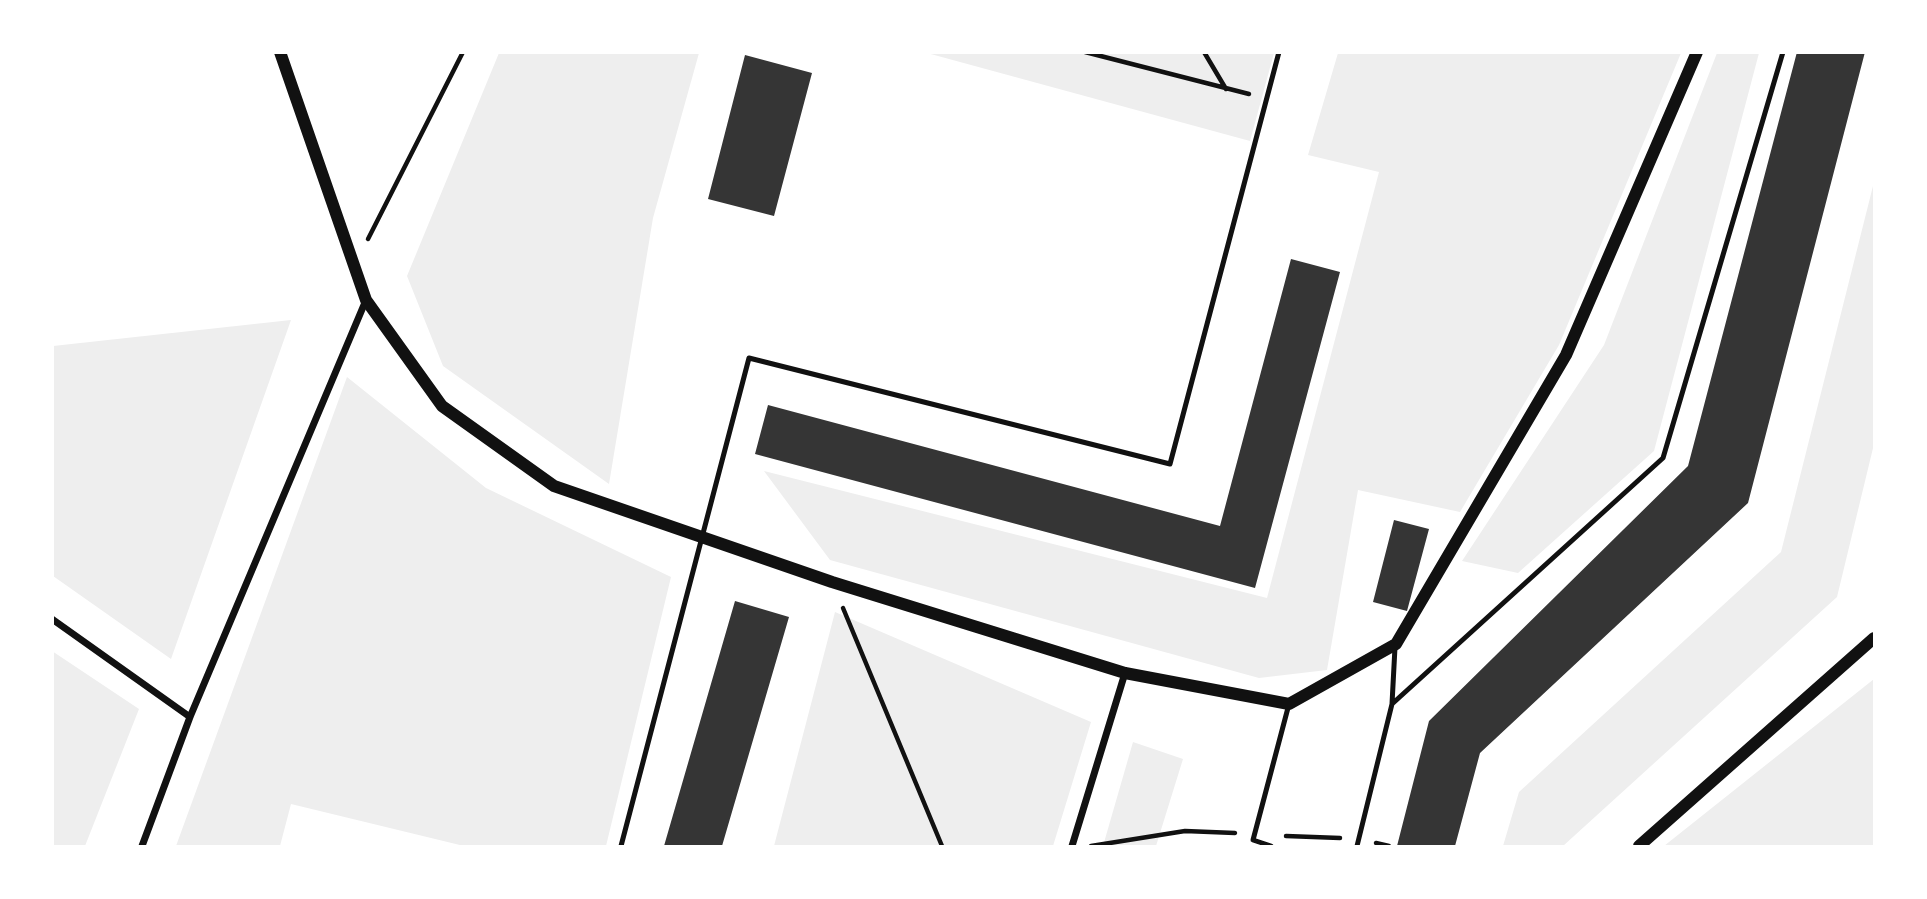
<!DOCTYPE html>
<html>
<head>
<meta charset="utf-8">
<style>
  body { margin:0 }
  #map { position:relative; width:1927px; height:899px; overflow:hidden; background:#fff; font-family:Lora,serif }
  canvas { display:block }
  .frame { position:absolute; inset:0; border:54px solid #fff; pointer-events:none }
</style>
</head>
<body>
<div id="map">
<canvas width="1927" height="899"></canvas>
<div class="frame"></div>
</div>
<script>
const c = document.querySelector('canvas').getContext('2d');
c.lineJoin = 'round';
function fillPath(path, color) { c.fillStyle = color; c.fill(path, 'evenodd'); }
function trace(path, color, width, dash) { c.strokeStyle = color; c.lineWidth = width; c.lineCap = dash ? 'butt' : 'round'; c.setLineDash(dash || []); c.stroke(path); }
fillPath(new Path2D(`
  M499 53H699L653 218 609 484 443 366 407 276Z
  M927 53H1274L1250 141Z
  M1338 53H1681L1559 345 1460 512 1358 490 1327 670 1259 678 830 560 764 471 1267 598 1379 172 1308 155Z
  M1717 53H1759L1654 451 1518 573 1462 561 1604 345Z
  M1874 182V444L1837 597 1563 846H1503L1519 792 1781 552Z
  M291 320 171 659 53 576V346Z
  M347 377 486 488 671 577 606 846H464L291 804 280 846H176Z
  M835 612 1091 722 1053 846H774Z
  M52 651 139 709 85 846H53Z
  M1874 679V846H1664Z
  M1133 742 1183 759 1156 846H1103Z`), '#eee');
fillPath(new Path2D(`
  M1797 52H1865L1748 503 1480 753 1455 846H1397L1429 721 1688 466Z
  M745 55 812 73 774 216 708 199Z
  M1291 259 1340 272 1255 588 755 454 768 405 1220 526Z
  M1394 520 1429 529 1407 611 1373 602Z
  M735 601 789 617 722 846H664Z`), '#353535');
trace(new Path2D(`
  M1085 52 1249 94
  M1204 52 1226 89
  M368 239 463 52
  M843 608 942 846
  M1286 836 1340 838
  M1376 843 1389 846
  M1091 846 1185 831 1235 833`), '#111', 4.5);
trace(new Path2D(`
  M1392 704 1395 647
  M621 846 749 358 1170 464 1279 52
  M1271 846 1253 840 1289 704
  M1357 846 1392 704 1663 458 1783 52`), '#111', 5);
trace(new Path2D(`
  M52 619 190 717
  M142 846 190 717 366 300
  M1072 846 1125 673`), '#111', 7);
trace(new Path2D(`
  M280 52 366 300 442 406 554 486 832 582 1125 673 1289 704 1396 644 1566 355 1697 52
  M1639 846 1874 638`), '#111', 12);
</script>
</body>
</html>
